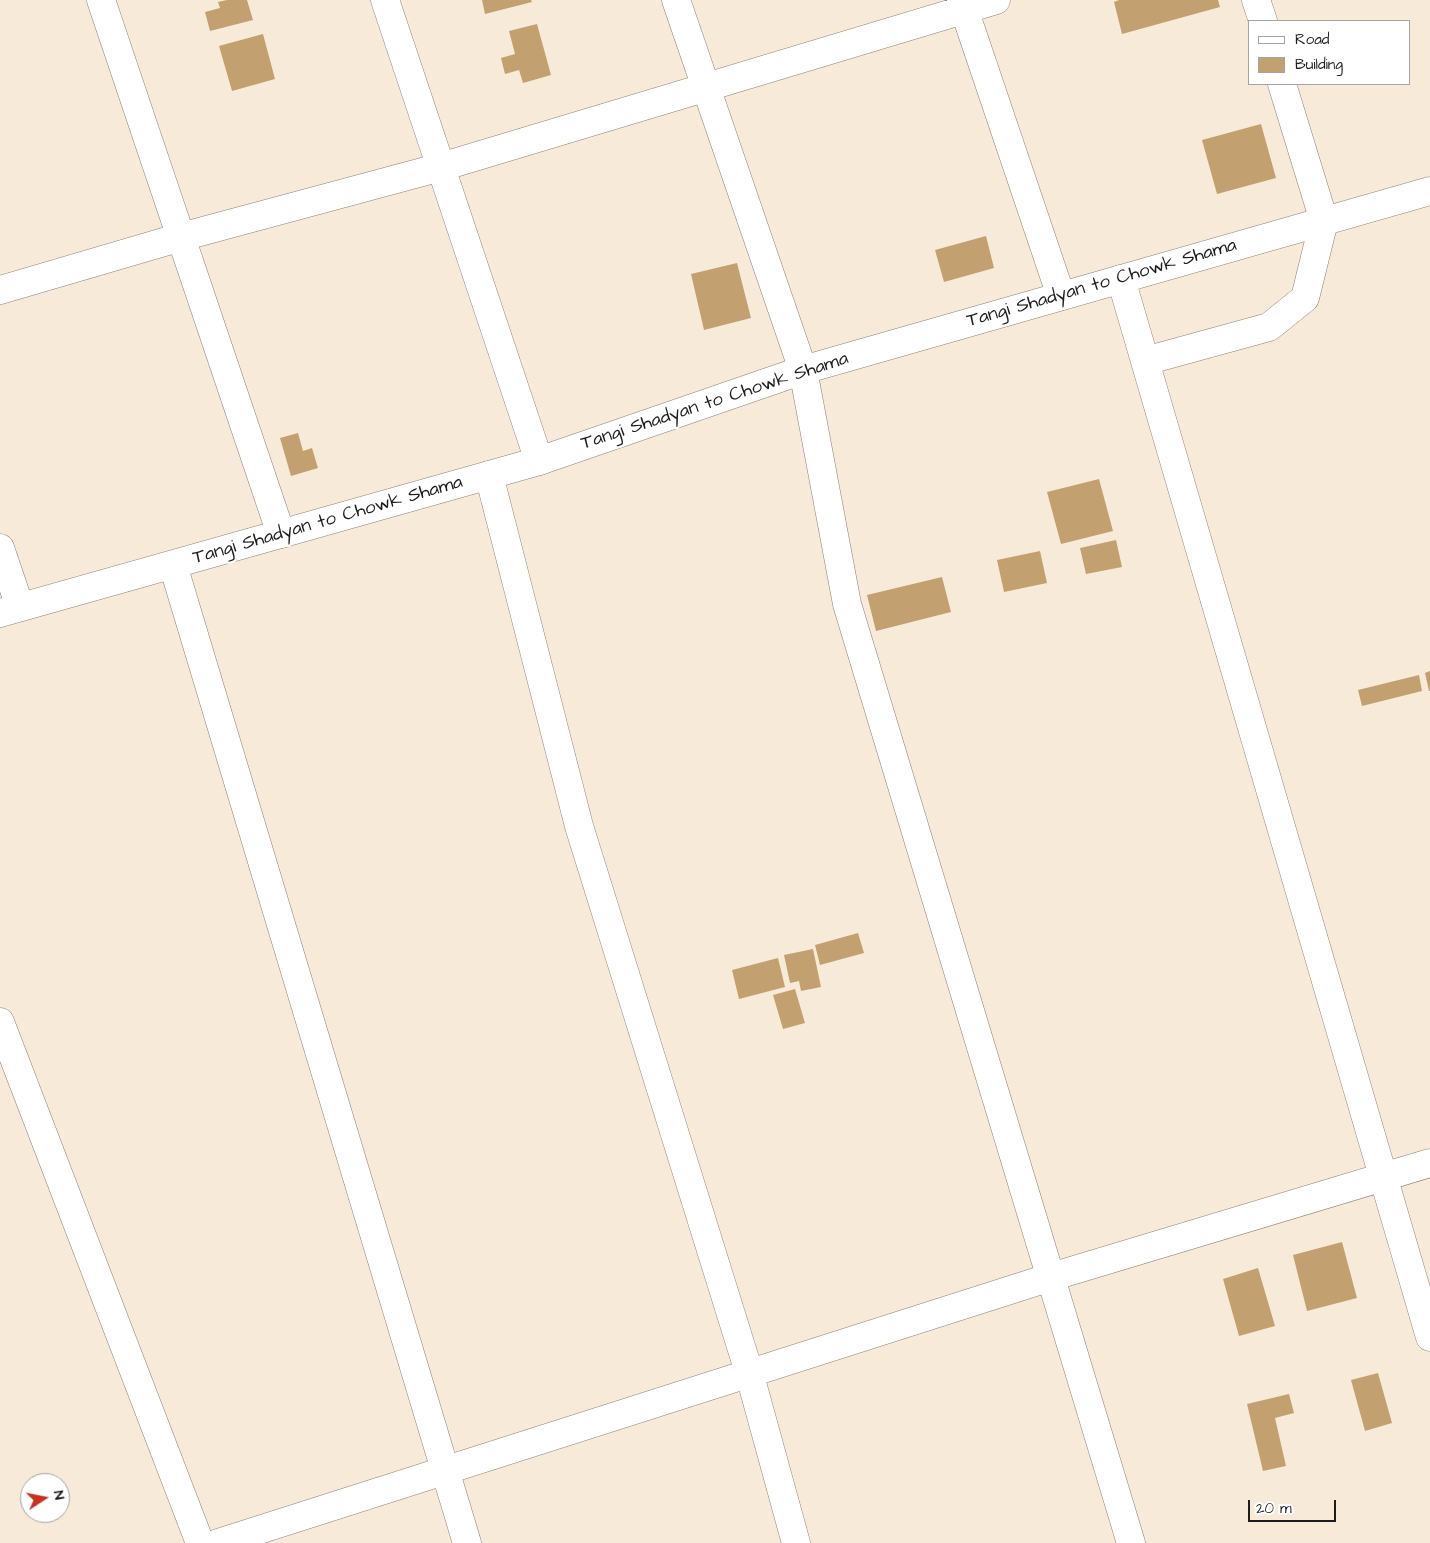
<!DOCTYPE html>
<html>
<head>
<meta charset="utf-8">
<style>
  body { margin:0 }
  #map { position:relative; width:1430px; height:1543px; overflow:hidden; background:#f8ead8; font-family:"Architects Daughter",sans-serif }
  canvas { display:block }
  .legend { position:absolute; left:1248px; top:20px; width:162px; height:65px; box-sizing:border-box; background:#fff; border:1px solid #a4a4a4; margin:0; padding:6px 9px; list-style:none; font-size:15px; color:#1c1c1c }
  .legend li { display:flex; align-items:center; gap:10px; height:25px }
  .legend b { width:25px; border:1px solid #a4a4a4 }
  .north { position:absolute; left:20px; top:1473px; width:50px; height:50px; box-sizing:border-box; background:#fff; border:1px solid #a4a4a4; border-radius:50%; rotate:79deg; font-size:14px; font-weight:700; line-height:20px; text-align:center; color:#1c1c1c }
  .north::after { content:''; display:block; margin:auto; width:18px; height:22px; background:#c8321e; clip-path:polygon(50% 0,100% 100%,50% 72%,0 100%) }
  .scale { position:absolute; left:1248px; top:1500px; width:88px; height:22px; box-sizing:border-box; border:2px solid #1c1c1c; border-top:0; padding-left:6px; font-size:15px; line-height:18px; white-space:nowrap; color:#1c1c1c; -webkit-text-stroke:4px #fff; paint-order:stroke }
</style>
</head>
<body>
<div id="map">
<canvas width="1430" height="1543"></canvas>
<ul class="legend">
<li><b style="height:6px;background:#fff"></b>Road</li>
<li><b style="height:14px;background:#c3a070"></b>Building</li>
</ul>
<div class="north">N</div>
<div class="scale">20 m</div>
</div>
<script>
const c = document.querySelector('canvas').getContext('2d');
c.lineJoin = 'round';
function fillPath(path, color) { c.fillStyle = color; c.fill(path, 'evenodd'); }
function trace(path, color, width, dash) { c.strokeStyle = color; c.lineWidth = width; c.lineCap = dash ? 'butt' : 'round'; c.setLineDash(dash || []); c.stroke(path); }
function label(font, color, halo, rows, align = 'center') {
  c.font = font + ' "Architects Daughter",sans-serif'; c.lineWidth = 4.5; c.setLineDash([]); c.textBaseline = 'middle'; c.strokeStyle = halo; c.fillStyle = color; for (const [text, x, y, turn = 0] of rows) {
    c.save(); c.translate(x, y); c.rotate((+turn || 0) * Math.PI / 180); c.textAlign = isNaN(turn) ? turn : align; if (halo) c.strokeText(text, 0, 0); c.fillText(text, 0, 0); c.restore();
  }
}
fillPath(new Path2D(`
  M227 0H247L253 20 210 31 205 12 220 8 218 2Z
  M482 0H531L532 2 485 14Z
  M1119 0H1218L1220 7 1122 34 1114 2Z
  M537 24 551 75 523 83 519 70 505 74 501 58 515 54 509 31Z
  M263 34 275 79 232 91 219 46Z
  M1261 124 1276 178 1217 194 1202 140Z
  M986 236 994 268 944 282 935 250Z
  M737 263 751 318 704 330 691 274Z
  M298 433 303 451 312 448 318 468 291 476 280 438Z
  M1099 479 1113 531 1061 544 1047 492Z
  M1116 540 1122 567 1086 574 1080 548Z
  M1040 551 1047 583 1004 592 997 560Z
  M942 577 951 612 876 631 867 595Z
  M1430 671V691H1429L1425 673Z
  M1419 675 1422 691 1362 706 1358 690Z
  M858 933 864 953 820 965 815 945Z
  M813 949 821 987 801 991 799 981 790 983 784 955Z
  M778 958 785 987 739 999 732 970Z
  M795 989 805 1023 783 1029 773 995Z
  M1342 1242 1357 1298 1307 1311 1293 1255Z
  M1258 1268 1275 1326 1239 1336 1223 1279Z
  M1378 1373 1392 1423 1365 1431 1351 1380Z
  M1289 1394 1294 1413 1275 1418 1286 1466 1263 1471 1247 1404Z`), '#c3a070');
const minor = new Path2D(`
  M101 0 281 534
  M385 0 539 461
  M676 0 803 370 847 604 1131 1543
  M961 0 1061 296
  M1256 0 1263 21
  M1121 279 1430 1337
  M0 290 181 237 441 167 996 0
  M1145 361 1269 327 1305 298 1324 221 1282 84
  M489 475 579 826 749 1372 796 1543
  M0 548 20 607
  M173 565 467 1543
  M0 1022 200 1543
  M218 1543 1051 1277 1430 1163`);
const primary = new Path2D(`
  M0 613 539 461 803 370 1430 191`);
trace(minor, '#8a837a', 29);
trace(primary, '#8a837a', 29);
trace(minor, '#fff', 28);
trace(primary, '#fff', 28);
label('19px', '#1c1c1c', '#fff', [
  ["Tangi Shadyan to Chowk Shama",1102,284,-16],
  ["Tangi Shadyan to Chowk Shama",715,402,-18],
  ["Tangi Shadyan to Chowk Shama",328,521,-16]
]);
</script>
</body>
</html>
